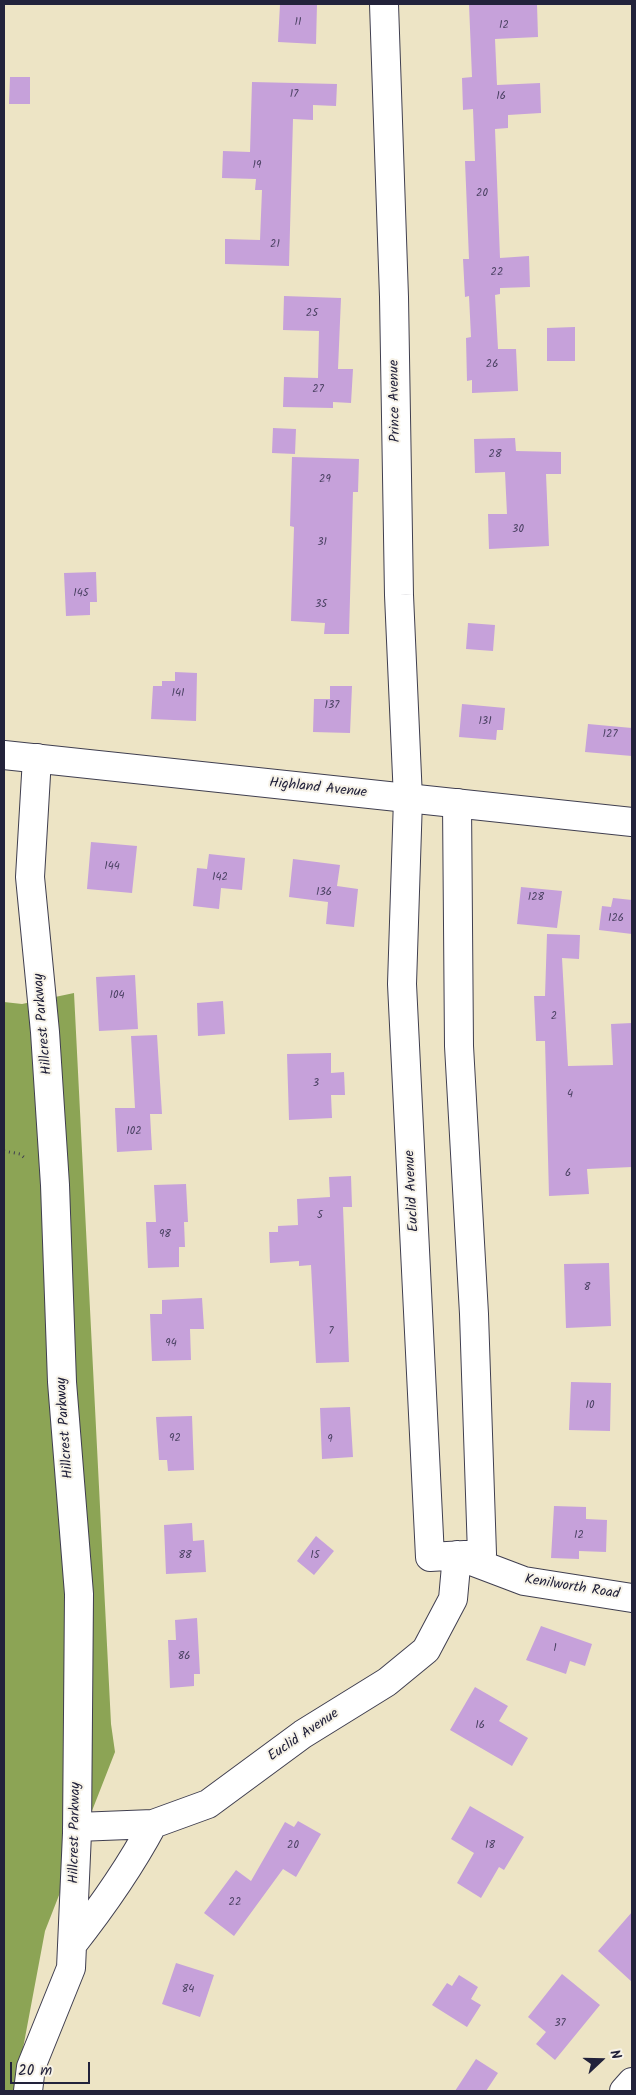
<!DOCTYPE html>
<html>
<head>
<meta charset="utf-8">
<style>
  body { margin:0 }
  #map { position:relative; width:636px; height:2095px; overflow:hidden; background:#ede4c5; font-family:Kalam,sans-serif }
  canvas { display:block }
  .frame { position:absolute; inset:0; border:5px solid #22223b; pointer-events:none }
  .north { position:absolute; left:576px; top:2035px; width:50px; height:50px; -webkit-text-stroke:4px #f7f3e8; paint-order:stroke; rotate:69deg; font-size:14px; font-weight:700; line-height:20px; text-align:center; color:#22223b }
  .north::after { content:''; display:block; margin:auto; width:18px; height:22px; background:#22223b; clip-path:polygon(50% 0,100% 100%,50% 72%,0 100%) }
  .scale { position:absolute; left:10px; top:2062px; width:80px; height:22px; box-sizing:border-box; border:2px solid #22223b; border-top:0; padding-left:6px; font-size:15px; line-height:18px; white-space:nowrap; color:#22223b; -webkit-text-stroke:4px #f7f3e8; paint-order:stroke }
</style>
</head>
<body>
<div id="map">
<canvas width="636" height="2095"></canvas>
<div class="frame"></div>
<div class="north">N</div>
<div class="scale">20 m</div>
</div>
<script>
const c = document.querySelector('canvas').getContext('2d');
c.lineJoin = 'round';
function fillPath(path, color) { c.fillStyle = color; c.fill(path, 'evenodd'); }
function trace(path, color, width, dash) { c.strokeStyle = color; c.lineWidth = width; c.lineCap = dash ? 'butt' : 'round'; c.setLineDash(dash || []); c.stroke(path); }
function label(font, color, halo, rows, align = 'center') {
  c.font = font + ' Kalam,sans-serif'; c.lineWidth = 4; c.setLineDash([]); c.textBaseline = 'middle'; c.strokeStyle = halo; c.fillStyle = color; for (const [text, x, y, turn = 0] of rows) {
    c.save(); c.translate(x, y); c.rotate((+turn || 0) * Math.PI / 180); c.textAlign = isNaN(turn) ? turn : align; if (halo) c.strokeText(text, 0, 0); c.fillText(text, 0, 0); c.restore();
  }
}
fillPath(new Path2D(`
  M74 993 111 1724 115 1752 45 1931 15 2091H4V1002L22 1004Z`), '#8ca455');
fillPath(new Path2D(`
  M280 4H317L316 44 278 42Z
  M469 4H537L538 37 495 39 497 85 540 83 541 113 508 115V128L495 129 500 258 529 256 530 287 500 288V294L495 295 498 349H516L518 391 472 393V380L467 381 466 338 471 337 469 296 465 297 463 259H469L465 161H475L473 109 463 110 462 78 472 77Z
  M10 77H30V104H9Z
  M252 82 337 84 336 106 313 105V120L293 119 289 266 225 264V239L260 240 262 190H255L256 179 222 178 223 151 250 152Z
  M284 296 341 298 338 369H353L351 403 333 402V408L283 407 284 377 318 378 319 331 283 330Z
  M575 327V361H547V328Z
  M273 428 296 429 295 454 272 453Z
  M515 438 516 451 561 452V474H546L549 546 489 549 488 514H507L505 472 475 473 474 439Z
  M292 457 359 459 358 492H353L349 634H324L325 623 291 621 294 527 290 526Z
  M96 572 97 602H90V615L66 616 64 573Z
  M468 623 495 625 493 651 466 649Z
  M175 672 197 673 196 721 151 719 153 686H162V681H175Z
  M330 686H352L350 733 313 732 314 699H330Z
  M462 704 505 708 503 730H497L496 740 459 737Z
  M588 724 632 728V756L585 752Z
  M91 842 137 846 132 893 87 889Z
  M209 854 245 858 242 890 221 888 219 909 193 906 197 868 207 869Z
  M293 859 340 865 337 886 358 889 354 927 326 924 328 902 289 897Z
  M521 887 562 891 557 928 517 924Z
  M613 898 632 900V934L599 930 602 906 611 907Z
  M547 934 580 935 579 959 562 958 568 1066 613 1065 611 1024 632 1023V1167L587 1169 589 1194 549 1196 545 1041H536L534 996H545Z
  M135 975 138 1029 99 1031 96 977Z
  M223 1001 225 1034 198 1036 197 1003Z
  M157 1035 162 1114H150L152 1150 117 1152 115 1108H135L131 1036Z
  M331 1053V1073L344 1072 345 1095H331L332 1118 289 1120 287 1054Z
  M351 1176 352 1207H343L349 1362 316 1363 311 1265 299 1266V1261L270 1263 269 1232H278V1226L298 1225 297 1199 330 1197 329 1177Z
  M186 1184 188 1222H184L185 1247H179V1267L148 1268 146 1222H156L154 1185Z
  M609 1263 611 1326 566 1328 564 1264Z
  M202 1298 204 1329H190L191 1360 152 1361 150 1314H162V1300Z
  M571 1382 611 1383 610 1431 569 1430Z
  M350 1407 353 1457 322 1459 320 1408Z
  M192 1416 194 1470 168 1471 167 1460H159L156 1417Z
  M554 1506 586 1507V1519L607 1520 606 1552 579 1551V1559L551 1558Z
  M192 1523 193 1541 204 1540 206 1572 166 1574 164 1525Z
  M316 1536 334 1551 314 1575 297 1561Z
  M197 1618 200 1674H194V1686L170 1688 168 1640H176L175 1620Z
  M541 1626 592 1644 585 1666 570 1661 566 1674 526 1660Z
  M475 1687 508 1706 499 1721 528 1738 512 1766 450 1730Z
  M470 1806 524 1837 504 1870 499 1867 481 1898 457 1883 474 1853 451 1839Z
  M298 1821 321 1834 296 1877 283 1869 234 1936 204 1913 236 1870 251 1881 285 1822 294 1827Z
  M632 1912V1982L598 1951Z
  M176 1963 214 1975 200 2017 162 2004Z
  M562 1974 600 2005 555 2060 536 2044 546 2032 528 2017Z
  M459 1975 478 1987 471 1999 481 2005 467 2027 432 2005 447 1983 452 1986Z
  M476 2059 498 2073 486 2091H455Z`), '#c6a1da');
const minor = new Path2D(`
  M384 4 394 297 399 595 408 799 402 984 430 1557 482 1554 474 1314 459 1046 457 803
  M458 1556 524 1581 632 1598
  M77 1827 153 1824 208 1804 303 1734 387 1682 426 1650 453 1599 457 1555
  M72 1945C102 1907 130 1867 153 1824
  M28 2091 31 2067 71 1968 77 1833 79 1594 62 1382 55 1185 45 1032 30 877 37 758
  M624 2091 632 2082`);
const secondary = new Path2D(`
  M4 755 632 822`);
trace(minor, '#403f50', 30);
trace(secondary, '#403f50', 30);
trace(new Path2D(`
  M4 1151 20 1154 26 1159`), '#403f50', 3, [1, 4]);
trace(minor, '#fff', 28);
trace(secondary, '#fff', 28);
label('11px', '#4b4263', null, [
  ["11",298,23],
  ["12",504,26],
  ["17",294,95],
  ["16",501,97],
  ["19",257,166],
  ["20",482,194],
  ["21",275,245],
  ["22",497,273],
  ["25",312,314],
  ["26",492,365],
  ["27",318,390],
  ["28",495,455],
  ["29",325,480],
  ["30",518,530],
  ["31",322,543],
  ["145",81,594],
  ["35",321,605],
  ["141",178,694],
  ["137",332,706],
  ["131",485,722],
  ["127",610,735],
  ["144",112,867],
  ["142",220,878],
  ["136",324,893],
  ["128",536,898],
  ["126",616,919],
  ["104",117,996],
  ["2",554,1017],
  ["3",316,1084],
  ["4",570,1095],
  ["102",134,1132],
  ["6",568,1174],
  ["5",320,1216],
  ["98",165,1235],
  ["8",587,1288],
  ["7",331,1332],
  ["94",171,1344],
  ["10",590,1406],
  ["92",175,1439],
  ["9",330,1440],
  ["12",579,1536],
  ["88",185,1556],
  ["15",315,1556],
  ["1",555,1649],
  ["86",184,1657],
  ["16",480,1726],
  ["20",293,1846],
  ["18",490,1846],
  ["22",235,1903],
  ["84",188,1990],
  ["37",560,2024]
]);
label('14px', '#22223b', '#f7f3e8', [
  ["Prince Avenue",396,401,-91],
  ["Highland Avenue",318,789,6],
  ["Hillcrest Parkway",44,1024,-95],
  ["Euclid Avenue",413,1191,-93],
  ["Hillcrest Parkway",66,1428,-94],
  ["Kenilworth Road",572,1588,9],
  ["Euclid Avenue",304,1736,-34],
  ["Hillcrest Parkway",76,1833,-89]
]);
</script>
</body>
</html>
